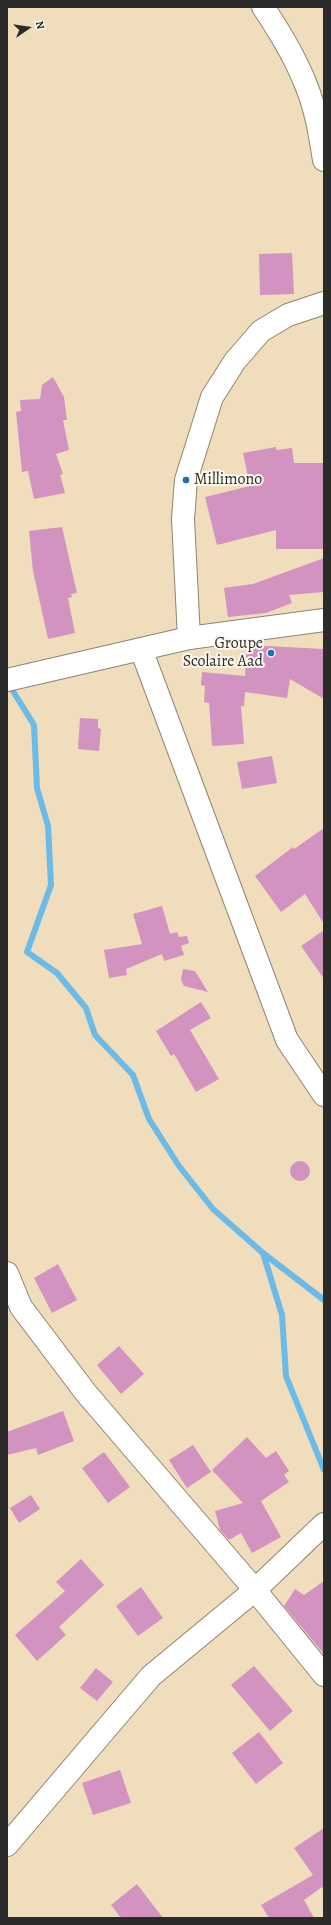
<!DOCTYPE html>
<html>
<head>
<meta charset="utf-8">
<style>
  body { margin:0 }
  #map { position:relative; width:331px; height:1925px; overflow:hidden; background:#f0ddbc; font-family:Alegreya,serif }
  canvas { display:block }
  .frame { position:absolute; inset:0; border:8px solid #2b2b2b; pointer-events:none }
  .north { position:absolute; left:8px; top:8px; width:40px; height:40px; -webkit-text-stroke:3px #fbf7ec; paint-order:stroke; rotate:77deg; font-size:11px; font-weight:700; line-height:16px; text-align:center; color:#2b2b2b }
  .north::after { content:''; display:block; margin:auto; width:14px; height:18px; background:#2b2b2b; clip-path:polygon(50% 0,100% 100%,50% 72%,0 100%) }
</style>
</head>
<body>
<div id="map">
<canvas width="331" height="1925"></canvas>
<div class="frame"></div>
<div class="north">N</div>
</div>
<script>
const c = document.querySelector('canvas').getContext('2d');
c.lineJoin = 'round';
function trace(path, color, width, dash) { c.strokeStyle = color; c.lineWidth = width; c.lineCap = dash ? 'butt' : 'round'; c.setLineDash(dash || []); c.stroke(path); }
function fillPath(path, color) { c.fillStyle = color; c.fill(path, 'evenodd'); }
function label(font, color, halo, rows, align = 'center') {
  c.font = font + ' Alegreya,serif'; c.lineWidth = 4; c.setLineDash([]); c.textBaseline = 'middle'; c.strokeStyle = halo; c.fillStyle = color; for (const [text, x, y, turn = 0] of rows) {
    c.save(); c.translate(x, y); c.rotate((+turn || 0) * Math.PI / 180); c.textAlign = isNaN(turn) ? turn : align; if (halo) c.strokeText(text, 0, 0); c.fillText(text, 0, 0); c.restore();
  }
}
trace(new Path2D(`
  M8 683 34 725 37 788 48 826 51 885 27 952 57 973 86 1008 95 1035 133 1075 149 1119 179 1166 213 1209 263 1253 324 1300
  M263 1253 282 1315 286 1376 324 1470`), '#6cbae6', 6);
fillPath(new Path2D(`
  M292 253 294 294 260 295 259 254Z
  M53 377 64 397 67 420H63L69 450 56 454 63 474 60 475 65 493 34 499 28 471 22 472 16 412 21 411 20 400 40 399 42 385Z
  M276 447V450L292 448 294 463H324V549H276V530L217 545 205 497 250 486 243 453Z
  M62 527 77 593 71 594 72 597 68 598 75 633 48 639 33 571 29 531Z
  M324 558V592L289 595 292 603 266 613 228 617 224 588 253 584Z
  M247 645 324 649V699L290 679 287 698 245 692 244 706H241L244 744 212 746 209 703 204 702 205 686 201 685 202 672 245 676Z
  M80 718 98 719V728L101 729 99 751 78 749Z
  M272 756 277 783 242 789 237 762Z
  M324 828V924L305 894 281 912 255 876 293 847 294 849Z
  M162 906 170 934 177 932 179 937 187 936 189 943 181 946 184 955 164 961 162 954 126 969 127 975 109 978 104 950 142 944 133 914Z
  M324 930V979L301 946Z
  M183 969 195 971 208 992 184 986 181 980Z
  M201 1002 211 1018 190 1030 219 1079 196 1092 174 1054 171 1056 156 1031Z
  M290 1171a10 10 0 1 1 20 0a10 10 0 1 1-20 0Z
  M58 1264 77 1300 52 1313 34 1278Z
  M119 1346 144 1374 121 1394 97 1365Z
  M63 1411 74 1441 38 1455 36 1448 7 1455V1432Z
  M247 1437 266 1458 276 1451 289 1471 284 1475 289 1482 261 1501 281 1537 252 1553 241 1533 229 1540 220 1530 215 1511 243 1503 212 1470Z
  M193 1445 211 1472 187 1488 169 1460Z
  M104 1452 130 1487 108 1503 82 1468Z
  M31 1495 40 1509 19 1523 10 1508Z
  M81 1559 104 1585 59 1627 66 1635 37 1661 15 1635 65 1591 56 1582Z
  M324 1581V1654L284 1606 295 1589 304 1595Z
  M141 1587 163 1618 138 1636 116 1606Z
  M254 1666 293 1711 270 1731 231 1685Z
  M96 1668 113 1682 97 1701 80 1688Z
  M259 1732 283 1763 256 1784 232 1753Z
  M120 1770 131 1803 93 1815 82 1783Z
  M324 1828V1891L322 1887 304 1900 314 1918H269L261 1905 313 1875 294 1848Z
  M137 1884 163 1918H121L111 1905Z`), '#d393c1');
const street = new Path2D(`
  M263 7C280 32 295 57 306 85 316 109 320 135 324 160
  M189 638 183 519 186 480 212 397 235 361 261 331 288 315 324 303
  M141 649 287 1040 324 1095
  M7 1273 21 1307 86 1393 255 1590 324 1675
  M7 1845 151 1676 255 1590 324 1524`);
const secondary = new Path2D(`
  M7 680 189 638 324 620`);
trace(street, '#8e8474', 24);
trace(secondary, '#8e8474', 24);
trace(street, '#fff', 22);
trace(secondary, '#fff', 22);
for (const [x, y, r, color] of [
  [186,480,4,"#1f6fb2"],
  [271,653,4,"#1f6fb2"]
]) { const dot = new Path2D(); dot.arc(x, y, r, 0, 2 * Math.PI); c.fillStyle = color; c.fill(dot); trace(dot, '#fbf7ec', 1.5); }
label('16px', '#2b2b2b', '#fbf7ec', [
  ["Millimono",194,480],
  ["Groupe",263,644,"right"],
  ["Scolaire Aad",263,662,"right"]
], 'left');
</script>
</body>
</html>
